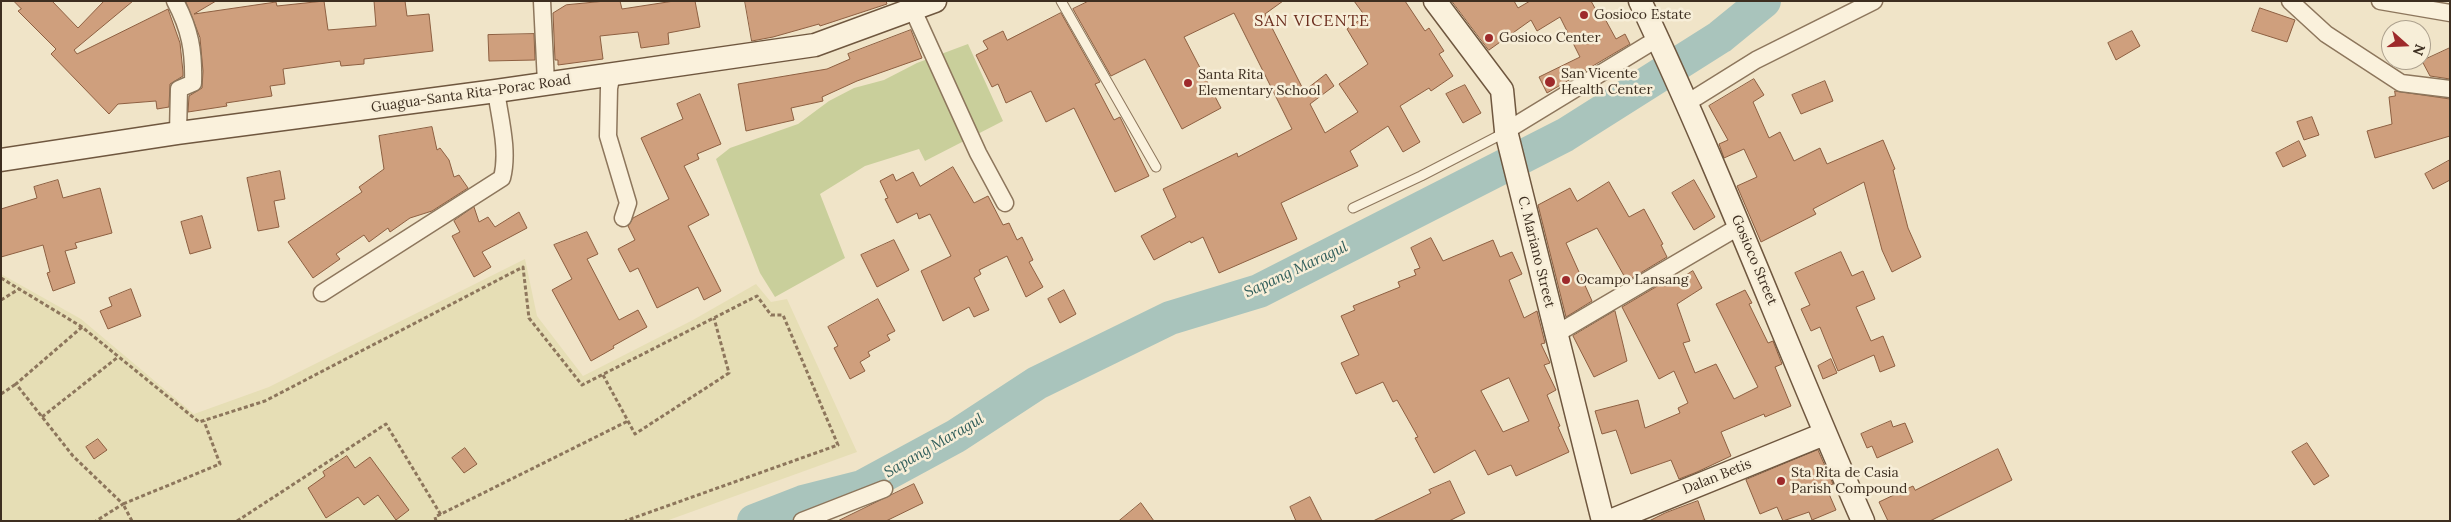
<!DOCTYPE html>
<html>
<head>
<meta charset="utf-8">
<style>
  body { margin:0 }
  #map { position:relative; width:2451px; height:522px; overflow:hidden; background:#f0e4c8; font-family:Lora,serif }
  canvas { display:block }
  .frame { position:absolute; inset:0; border:2px solid #3d2e20; pointer-events:none }
  .north { position:absolute; left:2381px; top:20px; width:50px; height:50px; box-sizing:border-box; background:#f7eed8; border:1px solid #ada18e; border-radius:50%; rotate:110deg; font-size:14px; font-weight:700; line-height:20px; text-align:center; color:#3d2e20 }
  .north::after { content:''; display:block; margin:auto; width:18px; height:22px; background:#9e2a2b; clip-path:polygon(50% 0,100% 100%,50% 72%,0 100%) }
</style>
</head>
<body>
<div id="map">
<canvas width="2451" height="522"></canvas>
<div class="frame"></div>
<div class="north">N</div>
</div>
<script>
const c = document.querySelector('canvas').getContext('2d');
c.lineJoin = 'round';
function fillPath(path, color) { c.fillStyle = color; c.fill(path, 'evenodd'); }
function trace(path, color, width, dash) { c.strokeStyle = color; c.lineWidth = width; c.lineCap = dash ? 'butt' : 'round'; c.setLineDash(dash || []); c.stroke(path); }
function label(font, color, halo, rows, align = 'center') {
  c.font = font + ' Lora,serif'; c.lineWidth = 5; c.setLineDash([]); c.textBaseline = 'middle'; c.strokeStyle = halo; c.fillStyle = color; for (const [text, x, y, turn = 0] of rows) {
    c.save(); c.translate(x, y); c.rotate((+turn || 0) * Math.PI / 180); c.textAlign = isNaN(turn) ? turn : align; if (halo) c.strokeText(text, 0, 0); c.fillText(text, 0, 0); c.restore();
  }
}
fillPath(new Path2D(`
  M525 259 537 316 583 376 693 320 756 284 771 302 787 299 857 452 666 521H1V274L81 319 194 414 269 387Z`), '#e6deb5');
fillPath(new Path2D(`
  M968 44 1003 121 925 161 919 149 865 166 820 194 845 258 775 297 760 273 716 159 730 148 798 124 829 101 854 88 884 80 917 63Z`), '#c9cf9b');
trace(new Path2D(`
  M754 521 803 502 862 487 956 436 1037 383 1170 318 1259 291 1565 135 1720 37 1764 1`), '#a9c4bc', 34);
const building = new Path2D(`
  M14 1H52L78 28 104 1H133L74 50 77 54 168 9 180 43 183 72V76L170 84 169 107 157 109 156 101 118 104 109 114 51 54 56 49 18 11 21 9Z
  M186 1H216L194 14 276 2 277 6 324 1 328 30 376 26 374 1H405L407 16 429 14 433 51 364 59V64L341 66 340 61 283 69 285 84 270 86 272 96 226 103 227 106 188 112 189 96 202 88 203 71 200 38Z
  M606 1H620L622 9 674 1H695L700 27 668 33 669 44 641 48 638 32 600 36 603 59 558 65V60H555L553 13 566 5Z
  M745 1H886L887 4 820 26 819 24 773 37 752 41Z
  M1089 1H1283L1265 14 1304 91 1326 74 1334 86 1310 104 1325 133 1358 112 1339 84 1368 64 1347 29 1365 16 1354 1H1405L1425 31 1429 28 1444 51 1439 54 1453 76 1431 91 1429 88 1400 106 1420 142 1403 152 1388 126 1350 151 1358 166 1281 203 1297 239 1219 273 1203 237 1191 243 1190 241 1154 260 1141 236 1176 217 1163 189 1237 153 1238 157 1292 129 1234 13 1184 37 1221 108 1182 129 1145 59 1111 76 1073 9Z
  M1452 1H1514L1518 8 1530 1H1591L1601 19 1604 17 1616 39 1625 34 1630 44 1547 93 1539 77 1580 57 1560 17 1537 31 1531 20 1489 50Z
  M2260 8 2295 20 2287 42 2252 31Z
  M1061 13 1100 82 1095 84 1114 120 1120 117 1149 176 1115 192 1074 108 1046 122 1031 91 1006 103 998 84 992 87 976 55 988 49 983 41 1003 31 1007 40Z
  M911 30 922 58 857 81 822 97 823 101 791 108 794 120 746 131 738 84 827 69 850 59 848 54Z
  M2132 31 2140 46 2116 60 2108 43Z
  M534 34 535 60 489 61 488 35Z
  M2450 48V79L2430 76 2422 61Z
  M1754 79 1764 95 1753 102 1769 138 1780 132 1794 161 1820 148 1827 164 1883 140 1895 169 1893 170 1908 228 1921 257 1892 272 1882 250 1864 182 1813 209 1816 214 1761 242 1737 186 1757 177 1744 149 1724 158 1719 144 1728 140 1709 106Z
  M1825 81 1833 101 1801 114 1792 95Z
  M1465 85 1481 113 1463 123 1446 94Z
  M2395 91 2450 99V136L2375 158 2367 131 2392 124 2389 97 2395 96Z
  M700 94 721 144 697 154 699 159 684 166 709 215 688 226 721 291 704 300 698 287 657 308 638 268 630 272 618 249 635 240 628 226 633 218 669 199 641 138 683 119 677 104Z
  M2312 117 2319 135 2304 140 2297 122Z
  M432 127 437 150 440 148 449 160 454 177 459 175 468 188 432 211 410 218 390 232 388 228 369 242 364 235 336 254 340 259 313 278 288 242 362 192 359 187 384 169 379 136Z
  M2299 141 2306 156 2283 167 2276 153Z
  M2450 160V180L2433 189 2425 174Z
  M953 167 974 203 988 196 1003 225 1009 223 1017 240 1022 237 1033 260 1029 262 1043 287 1026 297 1007 256 979 270 981 274 974 278 989 310 974 317 969 307 943 321 921 271 951 256 930 214 919 219 917 213 897 223 885 199 888 198 880 181 893 174 896 181 913 172 920 186Z
  M280 171 285 199 274 201 279 227 258 231 247 178Z
  M58 180 63 198 100 188 112 233 75 243 77 248 65 251 75 283 53 291 47 273 50 272 43 245 1 257V209L37 198 34 187Z
  M1694 180 1715 217 1694 230 1672 193Z
  M1609 182 1629 217 1644 209 1663 244 1661 245 1667 257 1627 281 1597 228 1566 243 1592 301 1566 317 1538 205 1570 188 1577 201Z
  M474 207 479 222 488 217 495 227 519 212 527 228 482 252 491 267 474 277 452 236 460 232 454 221Z
  M202 216 211 248 190 254 181 222Z
  M587 232 598 254 587 259 619 320 638 310 647 327 613 346 614 348 591 361 552 290 572 279 554 245Z
  M1431 238 1443 261 1493 240 1500 257 1512 252 1522 274 1509 280 1524 318 1537 311 1545 343 1541 344 1550 363 1544 365 1556 390 1547 395 1560 426 1558 427 1569 452 1516 476 1511 465 1488 475 1475 450 1434 473 1415 438 1418 437 1397 400 1393 402 1383 382 1356 394 1341 363 1359 355 1341 316 1355 310 1353 306 1400 287 1398 282 1416 275 1414 270 1420 268 1411 248ZM1509 378 1529 421 1503 432 1481 391Z
  M894 240 909 270 877 287 861 255Z
  M1841 252 1852 276 1863 271 1875 299 1856 307 1871 341 1883 336 1895 366 1880 372 1874 355 1838 371 1820 327 1811 331 1801 309 1810 305 1795 273Z
  M1693 271 1702 288 1677 304 1690 341 1683 343 1695 373 1716 364 1734 399 1758 387 1716 304 1745 290 1752 303 1749 304 1768 343 1773 341 1782 364 1775 367 1791 406 1765 417 1764 414 1721 432 1731 456 1697 472 1679 479 1671 460 1631 474 1616 430 1602 434 1595 411 1638 400 1645 428 1680 413 1678 408 1688 403 1674 371 1659 379 1622 307 1676 275 1679 279Z
  M131 289 141 316 108 329 100 311 112 306 109 298Z
  M1064 290 1076 314 1060 323 1048 299Z
  M878 299 895 331 887 335 890 340 868 352 870 356 860 362 865 371 850 379 834 348 838 346 828 327Z
  M1615 311 1627 361 1594 377 1573 336Z
  M1831 359 1837 373 1823 379 1818 366Z
  M1891 421 1893 427 1905 423 1913 442 1877 458 1872 446 1867 448 1861 434Z
  M98 439 107 450 94 459 86 447Z
  M2307 443 2329 476 2314 485 2292 452Z
  M465 448 477 464 464 473 452 458Z
  M1998 449 2012 480 1930 521H1888L1879 502 1913 486 1915 490Z
  M1818 450 1833 484 1826 487 1836 510 1812 520 1809 512 1783 521 1777 507 1760 514 1746 480Z
  M347 456 355 468 370 457 409 510 396 520 378 495 364 505 358 497 326 518 308 488 325 476 323 472Z
  M1450 481 1465 513 1449 521H1373L1431 493 1429 490Z
  M914 484 923 503 886 521H838Z
  M1310 497 1322 521H1296L1290 507Z
  M1698 501 1705 521H1649L1665 513Z
  M1141 503 1154 521H1119Z`);
fillPath(building, '#cf9f7d');
trace(building, '#8d5f41', 1);
const lane = new Path2D(`
  M1061 1 1156 167
  M1353 208 1421 176 1506 132`);
const street = new Path2D(`
  M175 1C190 29 194 51 193 83L179 89 178 133
  M542 1 546 83
  M2290 1 2326 34 2401 83 2450 89
  M2380 1 2450 13
  M913 10 978 153 1005 203
  M612 75 609 88 608 136 628 203 623 218
  M1687 103 1756 60 1874 1
  M1506 131 1657 39
  M322 293 502 178C509 151 500 119 496 91
  M1556 334 1740 226
  M802 521 884 489`);
const secondary = new Path2D(`
  M1435 1 1502 90 1506 131 1603 521
  M1640 1C1721 172 1787 348 1863 521
  M1 160 178 133 496 91 815 45 935 1
  M1610 521 1824 434`);
trace(lane, '#8d765c', 11);
trace(street, '#8d765c', 19);
trace(secondary, '#6f573f', 25);
trace(new Path2D(`
  M1 278 82 327 199 422 265 401 523 267 529 318 582 385 757 296 771 315H783L838 445 625 521
  M1 300 19 289
  M82 327 16 384 73 456 123 504 96 521
  M603 375 635 434 729 373 714 318
  M1 394 16 384
  M42 417 118 357
  M132 521 123 504 220 464 204 421
  M237 521 386 424 441 515
  M436 521 435 517 628 421`), '#8d765c', 3, [4, 2.5]);
trace(lane, '#faf1dc', 9);
trace(street, '#faf1dc', 16);
trace(secondary, '#faf1dc', 22);
for (const [x, y, r, color] of [
  [1584,15,5,"#9e2a2b"],
  [1489,38,5,"#9e2a2b"],
  [1550,82,6,"#9e2a2b"],
  [1188,83,5,"#9e2a2b"],
  [1566,280,5,"#9e2a2b"],
  [1781,481,5,"#9e2a2b"]
]) { const dot = new Path2D(); dot.arc(x, y, r, 0, 2 * Math.PI); c.fillStyle = color; c.fill(dot); trace(dot, '#f7eed8', 2); }
label('14px', '#3d2e20', '#f7eed8', [
  ["Gosioco Estate",1594,15],
  ["Gosioco Center",1499,38],
  ["San Vicente",1561,74],
  ["Health Center",1561,90],
  ["Santa Rita",1198,75],
  ["Elementary School",1198,91],
  ["Ocampo Lansang",1576,280],
  ["Sta Rita de Casia",1791,473],
  ["Parish Compound",1791,489]
], 'left');
label('14px', '#3d2e20', '#f7eed8', [
  ["Guagua-Santa Rita-Porac Road",471,94,-8],
  ["C. Mariano Street",1536,252,76],
  ["Gosioco Street",1754,260,67],
  ["Dalan Betis",1717,477,-22]
]);
label('italic 15px', '#2f5d5a', '#f7eed8', [
  ["Sapang Maragul",1296,270,-25],
  ["Sapang Maragul",934,446,-30]
]);
c.letterSpacing = '1px';
label('16px', '#6b2e1e', '#f7eed8', [
  ["SAN VICENTE",1312,21]
]);
c.letterSpacing = '0px';
</script>
</body>
</html>
